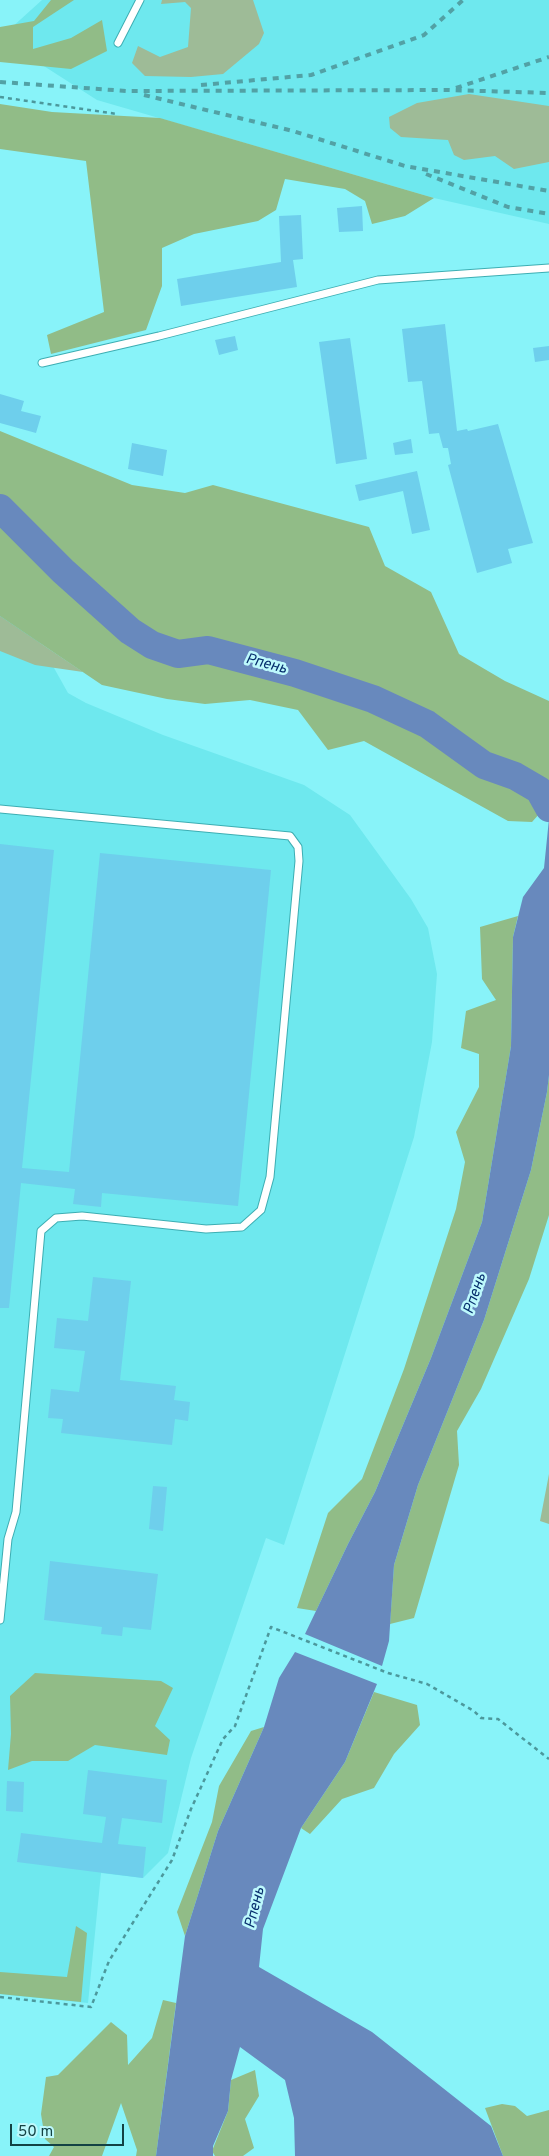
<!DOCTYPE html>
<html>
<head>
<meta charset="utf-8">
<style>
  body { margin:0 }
  #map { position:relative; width:549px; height:2156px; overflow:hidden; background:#88f3f9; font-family:Overpass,sans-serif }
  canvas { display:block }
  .scale { position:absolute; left:10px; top:2124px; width:114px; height:22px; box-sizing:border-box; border:2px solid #134244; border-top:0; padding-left:6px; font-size:15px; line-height:18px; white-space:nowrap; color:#134244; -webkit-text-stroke:4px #bdf9fc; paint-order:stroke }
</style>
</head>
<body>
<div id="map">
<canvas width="549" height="2156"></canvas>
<div class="scale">50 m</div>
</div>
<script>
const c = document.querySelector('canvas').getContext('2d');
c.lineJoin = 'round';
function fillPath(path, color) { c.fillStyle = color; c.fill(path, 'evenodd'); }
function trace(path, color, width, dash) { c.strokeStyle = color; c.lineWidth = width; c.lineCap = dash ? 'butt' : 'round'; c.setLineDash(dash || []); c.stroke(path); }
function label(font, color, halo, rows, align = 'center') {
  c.font = font + ' Overpass,sans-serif'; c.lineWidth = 5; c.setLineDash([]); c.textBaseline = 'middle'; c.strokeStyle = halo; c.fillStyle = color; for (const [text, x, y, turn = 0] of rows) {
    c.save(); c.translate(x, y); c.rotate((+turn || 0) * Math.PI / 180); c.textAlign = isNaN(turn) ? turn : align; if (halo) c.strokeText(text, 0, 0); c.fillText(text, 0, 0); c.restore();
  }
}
fillPath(new Path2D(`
  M42 0H549V224L434 198 97 100 0 38Z
  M0 587 16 600 68 693 86 703 163 735 304 785 350 815 411 899 428 928 437 974 432 1042 414 1137 284 1545 266 1538 191 1758 168 1853 143 1878 101 1873 88 2003 0 1994Z`), '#6ee8ee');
fillPath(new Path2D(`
  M162 0H253L264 33 259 44 223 74 191 77 145 76 132 63 138 46 160 57 188 47 191 8 185 2 161 4Z
  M469 94 549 106V162L514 169 495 156 464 160 454 155 448 140 401 137 390 128 389 117 417 103Z
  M0 616 83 672 35 665 0 651Z
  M549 1474V1524L540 1521Z`), '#9ebb97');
fillPath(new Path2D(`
  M51 0H74L33 27V49L71 38 102 20 107 51 71 69 0 62V27L34 21Z
  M0 104 52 112 160 118 434 198 405 216 372 224 365 201 345 189 285 179 276 210 258 221 194 234 162 248V286L146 330 51 354 47 335 104 312 86 161 0 149Z
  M0 431 132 485 185 493 213 485 369 527 385 566 431 592 459 654 505 681 549 701V803L532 822 508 821 364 741 328 750 298 710 250 700 205 704 167 699 102 685 0 616Z
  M518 916 513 937 511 1046 482 1222 431 1358 375 1492 348 1544 316 1611 297 1608 328 1513 362 1479 404 1369 456 1209 465 1162 456 1132 479 1087V1054L461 1048 466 1011 496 1000 482 979 480 927Z
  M549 1075V1215L529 1279 481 1389 457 1431 459 1465 414 1618 390 1624 394 1565 418 1485 484 1320 531 1170 547 1092Z
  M35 1673 161 1681 173 1688 155 1726 170 1740 167 1755 95 1745 68 1761H32L8 1770 11 1734 10 1696Z
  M374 1692 417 1705 420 1725 394 1754 374 1788 342 1799 310 1834 301 1828 345 1762Z
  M264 1727 218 1831 185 1936 177 1912 212 1822 219 1786 251 1731Z
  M76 1926 87 1933 81 2002 0 1994V1972L67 1977Z
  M163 2000 176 2003 156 2156H136L137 2150 121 2103 102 2156H49L54 2147 45 2139 41 2114 46 2077 58 2075 111 2022 127 2035 128 2065 152 2038Z
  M255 2070 259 2096 245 2119 254 2148 243 2156H215L212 2151 228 2111 231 2080Z
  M502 2104 515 2106 527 2116 549 2110V2156H503L485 2108Z`), '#91bc87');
fillPath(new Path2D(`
  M549 819V1075L547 1092 531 1170 484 1320 418 1485 394 1565 389 1641 382 1666 305 1634 348 1544 375 1492 431 1358 482 1222 511 1046 513 937 523 897 544 868Z
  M295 1652 377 1684 345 1762 301 1828 263 1929 259 1967 372 2032 491 2126 503 2156H295L294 2118 285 2080 240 2047 231 2080 228 2111 213 2146V2156H156L185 1936 218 1831 264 1727 279 1678Z`), '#6889bd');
trace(new Path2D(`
  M0 508 63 571 130 631 152 645 178 654 208 650 295 673 373 699 427 724 484 765 515 776 539 790 549 808`), '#6889bd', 28);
fillPath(new Path2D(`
  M362 206 363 231 339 232 337 208Z
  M301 215 303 259 293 260 297 287 181 306 177 279 281 262 279 216Z
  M445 324 457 431 467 429 468 431 498 424 533 543 508 549 512 563 477 573 448 465 451 464 448 448H443L439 433 429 434 422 381 408 382 402 329Z
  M235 336 238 350 219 355 215 340Z
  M350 338 367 459 336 464 319 342Z
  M549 346V360L535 362 533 348Z
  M0 394 24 401 21 411 41 416 36 433 0 423Z
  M411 439 413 453 395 455 393 443Z
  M132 443 167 450 163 476 128 469Z
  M417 471 430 530 412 534 403 491 359 501 355 485Z
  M0 844 54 850 22 1168 69 1172 100 853 271 870 238 1206 102 1193 101 1207 73 1204 75 1189 21 1183 9 1308H0Z
  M93 1277 131 1281 120 1380 176 1386 174 1400 190 1402 188 1421 175 1419 172 1445 61 1433 63 1419 48 1418 51 1389 79 1392 85 1351 54 1348 57 1318 88 1321Z
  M153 1486 167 1487 163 1531 149 1529Z
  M50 1561 158 1574 151 1630 123 1627 122 1636 101 1634 102 1627 44 1620Z
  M88 1770 167 1780 162 1823 122 1818 118 1844 146 1847 143 1878 17 1862 21 1833 102 1843 106 1817 83 1814Z
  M7 1781 24 1782 23 1812 6 1811Z`), '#6ecfec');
const lane = new Path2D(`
  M118 43 140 0
  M42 363 159 336 378 280 549 268
  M0 809 290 836 298 847 299 861 270 1177 261 1210 242 1227 206 1229 82 1216 56 1218 41 1231 16 1512 8 1539 0 1620`);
trace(lane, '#3daeb3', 9);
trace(new Path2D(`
  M0 97 117 114
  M0 1997 91 2007 109 1961 172 1860 191 1809 223 1739 235 1726 271 1627 388 1673 427 1684 474 1711 481 1718 498 1719 549 1759`), '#4c989c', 2.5, [4, 4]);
trace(lane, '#fff', 7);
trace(new Path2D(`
  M0 82 127 91 449 90 549 93
  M201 85 311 75 424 35 463 0
  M456 88 549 57
  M144 95 293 131 405 166 549 191
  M426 174 508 207 549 214`), '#52a1a5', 4, [6, 6]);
label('italic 15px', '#052d6c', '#bdf9fc', [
  ["Рпень",266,665,15],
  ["Рпень",476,1294,-71],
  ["Рпень",256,1908,-76]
]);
</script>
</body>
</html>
